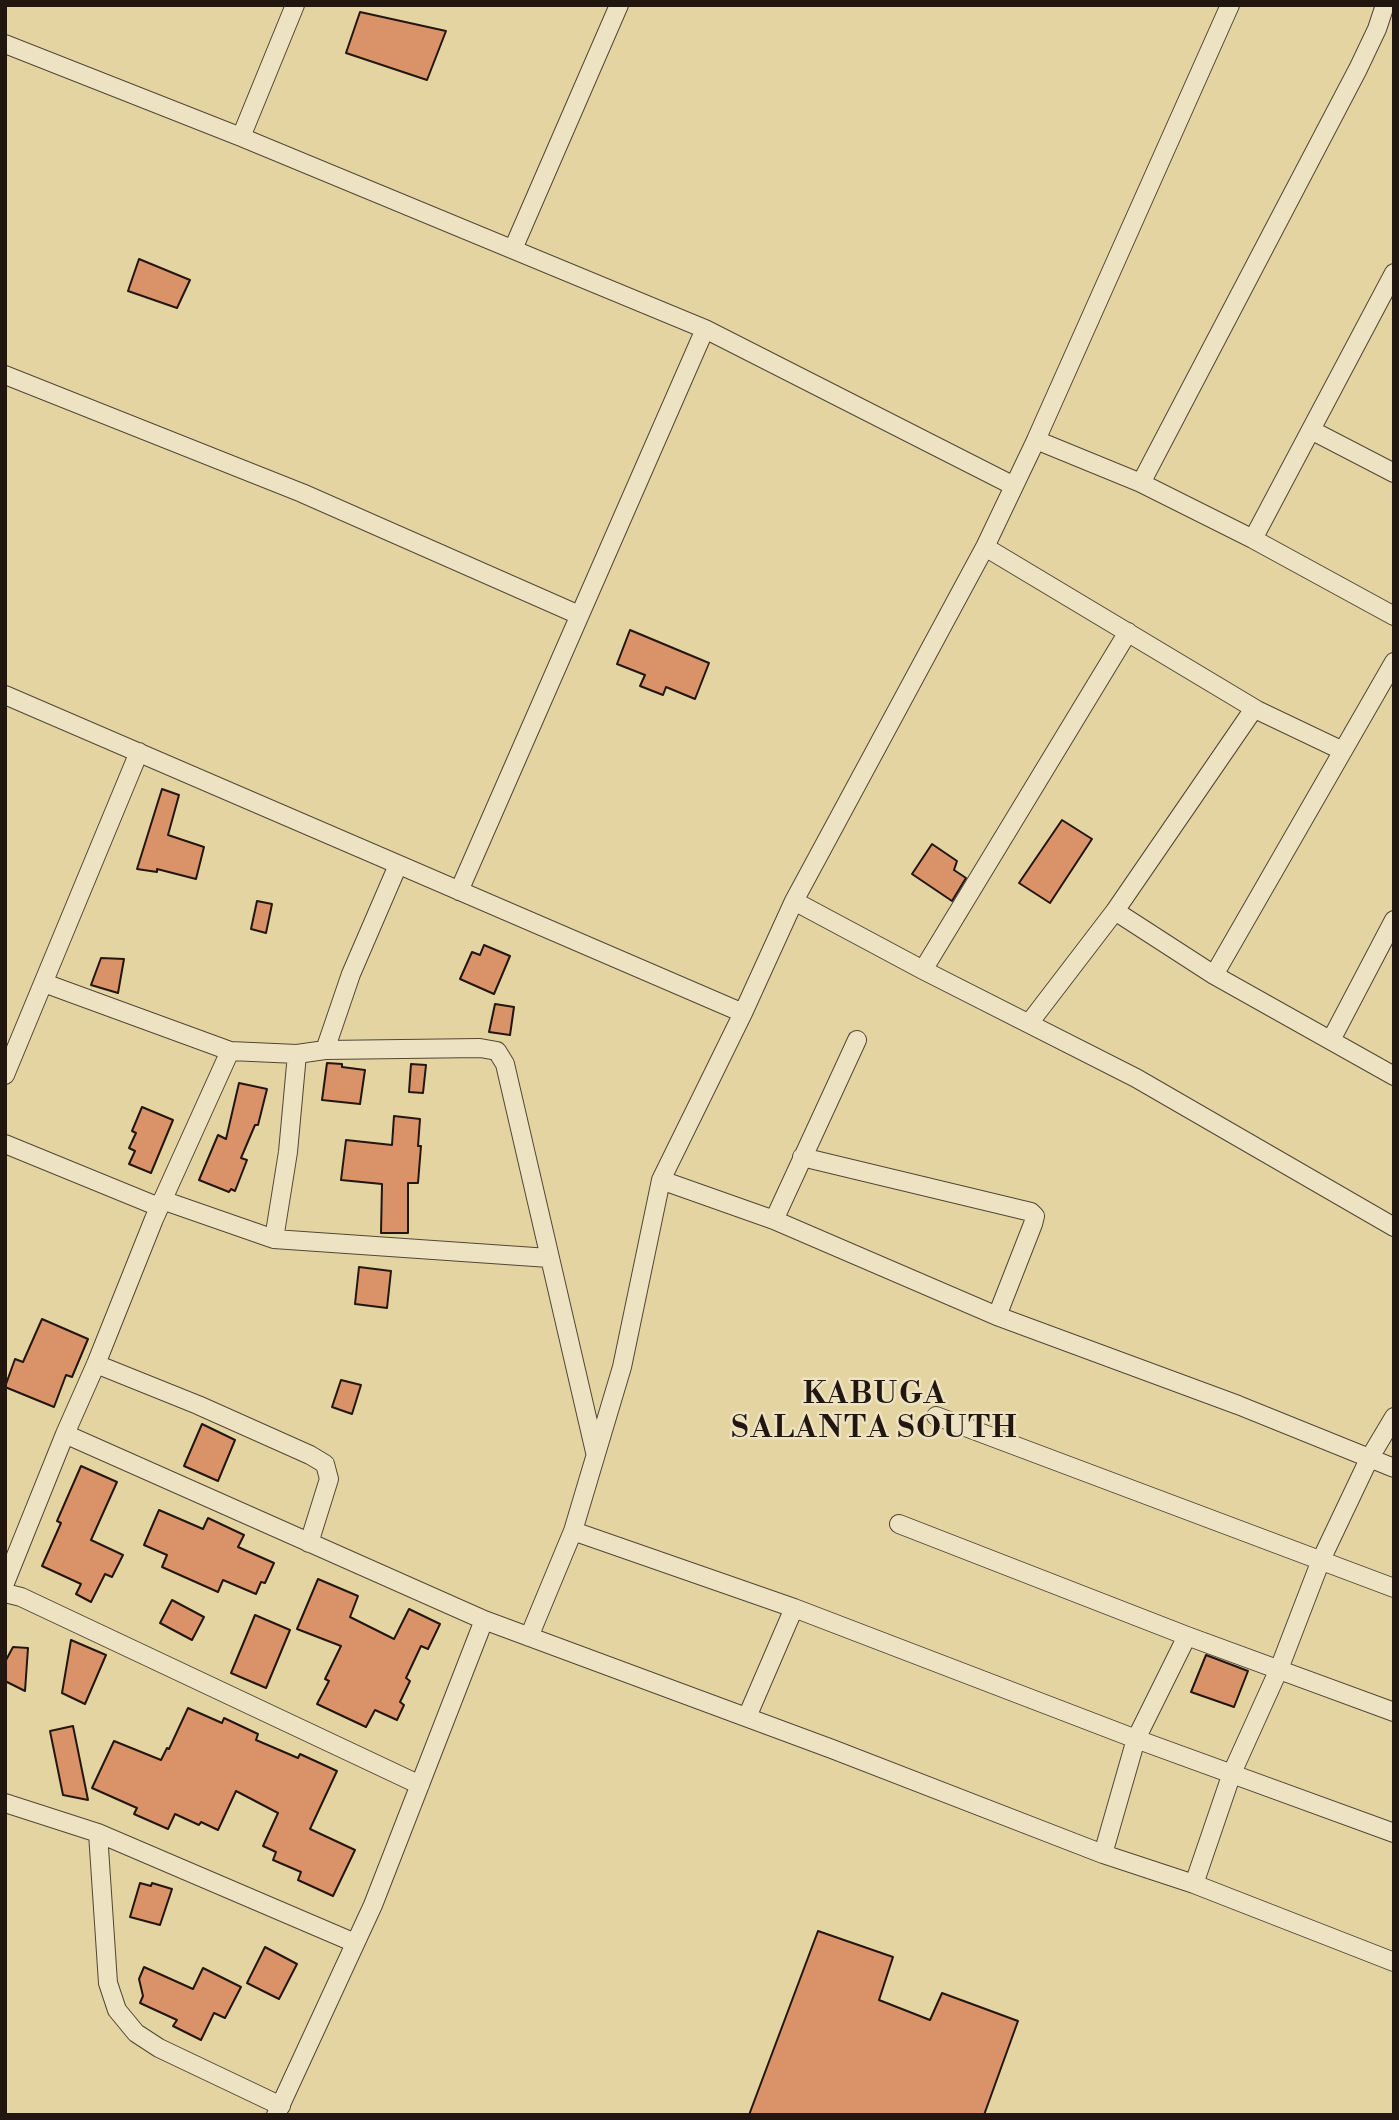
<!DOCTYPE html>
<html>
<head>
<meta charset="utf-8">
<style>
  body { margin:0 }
  #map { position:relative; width:1399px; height:2120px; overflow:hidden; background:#e4d4a2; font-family:"Libre Bodoni",serif }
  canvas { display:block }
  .frame { position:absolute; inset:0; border:7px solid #221611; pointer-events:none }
</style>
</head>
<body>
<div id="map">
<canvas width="1399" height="2120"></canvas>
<div class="frame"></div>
</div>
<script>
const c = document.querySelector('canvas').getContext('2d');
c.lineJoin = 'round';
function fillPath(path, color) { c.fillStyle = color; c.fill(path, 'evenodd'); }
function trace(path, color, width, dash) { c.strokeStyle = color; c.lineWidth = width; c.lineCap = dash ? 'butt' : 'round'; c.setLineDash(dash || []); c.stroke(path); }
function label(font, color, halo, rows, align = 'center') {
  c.font = font + ' "Libre Bodoni",serif'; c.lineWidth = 5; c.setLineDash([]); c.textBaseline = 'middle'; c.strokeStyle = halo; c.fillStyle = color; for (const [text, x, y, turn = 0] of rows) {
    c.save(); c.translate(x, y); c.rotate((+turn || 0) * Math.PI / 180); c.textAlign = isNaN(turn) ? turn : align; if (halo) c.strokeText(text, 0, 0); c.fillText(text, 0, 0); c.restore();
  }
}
const building = new Path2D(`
  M360 12 446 31 427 80 346 53Z
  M139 259 190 280 177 308 128 291Z
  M630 630 709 663 695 699 666 687 663 695 640 686 645 675 617 664Z
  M162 789 179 795 168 835 204 847 196 879 157 869V872L137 869Z
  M1062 820 1092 839 1050 903 1019 883Z
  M932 844 957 861 954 870 966 878 952 901 912 874Z
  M257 901 272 904 266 933 251 929Z
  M484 945 510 956 494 994 460 979 472 952 480 955Z
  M101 958 124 959 118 993 91 985Z
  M495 1004 514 1007 510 1035 489 1032Z
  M327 1063 342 1064V1067L365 1070 360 1104 322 1100Z
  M411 1064 426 1065 423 1093 409 1092Z
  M239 1083 267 1089 258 1125H255L241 1158 247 1160 235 1191 231 1189 229 1192 199 1180 218 1135 226 1139Z
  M142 1107 173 1120 151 1173 129 1164 135 1151 129 1148 136 1133 132 1131Z
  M394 1116 420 1119 418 1146H421L418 1183H408V1233H381L382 1184 341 1180 346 1140 392 1145Z
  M359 1267 391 1271 387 1308 355 1304Z
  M42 1319 88 1339 72 1377 66 1375 54 1407 5 1387 15 1359 23 1362Z
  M341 1380 361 1385 352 1414 332 1407Z
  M202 1424 235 1440 218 1481 184 1466Z
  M81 1466 117 1482 91 1540 123 1555 112 1577 105 1574 91 1602 76 1594 81 1584 42 1566 61 1523 57 1521Z
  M159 1510 203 1529 208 1518 244 1535 238 1547 274 1563 265 1583 261 1582 256 1594 223 1580 218 1592 162 1567 167 1555 144 1545Z
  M318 1579 358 1596 350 1617 394 1639 409 1609 440 1624 428 1649 421 1646 406 1678 410 1681 400 1702 404 1705 397 1720 375 1710 366 1727 317 1704 329 1681 325 1679 341 1646 297 1629Z
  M172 1600 204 1617 192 1640 160 1623Z
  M255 1615 290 1630 266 1688 231 1673Z
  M71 1640 106 1655 85 1704 62 1693Z
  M13 1647 28 1648 25 1691 5 1681V1662Z
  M1206 1655 1248 1671 1234 1707 1191 1692Z
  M188 1708 222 1723 224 1718 258 1734 256 1740 298 1758 300 1754 337 1771 310 1829 355 1850 333 1896 298 1880 301 1872 273 1860 276 1852 263 1846 278 1813 236 1791 218 1830 201 1822 199 1825 175 1814 168 1829 134 1814 137 1808 92 1788 114 1741 161 1760 167 1748 169 1749Z
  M73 1726 88 1800 63 1795 50 1731Z
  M140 1883 151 1886 152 1883 172 1889 160 1925 130 1917Z
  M818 1931 893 1957 879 2000 930 2020 942 1993 1018 2021 984 2115H749Z
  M265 1947 297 1964 279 1999 247 1983Z
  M144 1967 193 1989 203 1968 241 1987 225 2018 214 2013 201 2040 173 2026 177 2020 140 2003 143 1996 139 1979Z`);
fillPath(building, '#da9369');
trace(building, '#221611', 2);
const minor = new Path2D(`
  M5 44 241 137 705 329 1014 486
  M241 137 295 5
  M513 249 619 5
  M5 375 302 493 579 615
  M1311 430 1394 473
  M1036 440 1141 483 1253 539 1394 616
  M1141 483 1358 69 1377 29 1385 5
  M1253 539 1394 273
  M985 547 1257 710 1343 751
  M5 695 743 1013
  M459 891 705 329
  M794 901 923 970 1136 1078 1394 1227
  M1115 911 1214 975 1394 1076
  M923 970 1128 632
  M1214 975 1394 662
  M44 983 230 1051 297 1054 325 1050 480 1048 497 1051 505 1064 595 1452
  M1030 1022 1115 911 1251 713 1257 710
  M1331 1040 1394 920
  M325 1050 351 974 398 865
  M5 1075 139 752
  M5 1144 159 1207
  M802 1157 1031 1212 1035 1216 1033 1224 997 1316
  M661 1180 774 1220 997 1316 1238 1405 1394 1468
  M162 1200 274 1239 549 1258
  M774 1220 857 1040
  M274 1239 288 1152 297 1054
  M96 1364 198 1405 310 1455 325 1464 329 1479 309 1543
  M936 1416 1394 1588
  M65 1434 484 1620 832 1749 1103 1854 1194 1884 1394 1962
  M899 1524 1187 1636 1394 1712
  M573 1531 794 1608 1136 1739 1394 1833
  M5 1583 65 1434 96 1364 154 1219 230 1051
  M5 1593 21 1597 420 1785
  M529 1637 573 1531 622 1367 661 1180 743 1013 794 901 985 547 1036 440 1230 5
  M747 1717 794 1608
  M5 1803 98 1833 355 1943
  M98 1833 108 1983 117 2010 136 2033 159 2048 281 2106
  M1103 1854 1136 1739 1187 1636
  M1194 1884 1232 1773 1279 1669 1321 1560 1369 1459 1394 1417
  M276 2115 373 1905 484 1620`);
trace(minor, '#524635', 20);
trace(minor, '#ede3c3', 18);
c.letterSpacing = '2px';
label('bold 30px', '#221611', '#ede3c3', [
  ["KABUGA",875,1396],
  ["SALANTA SOUTH",875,1430]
]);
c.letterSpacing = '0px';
</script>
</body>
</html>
